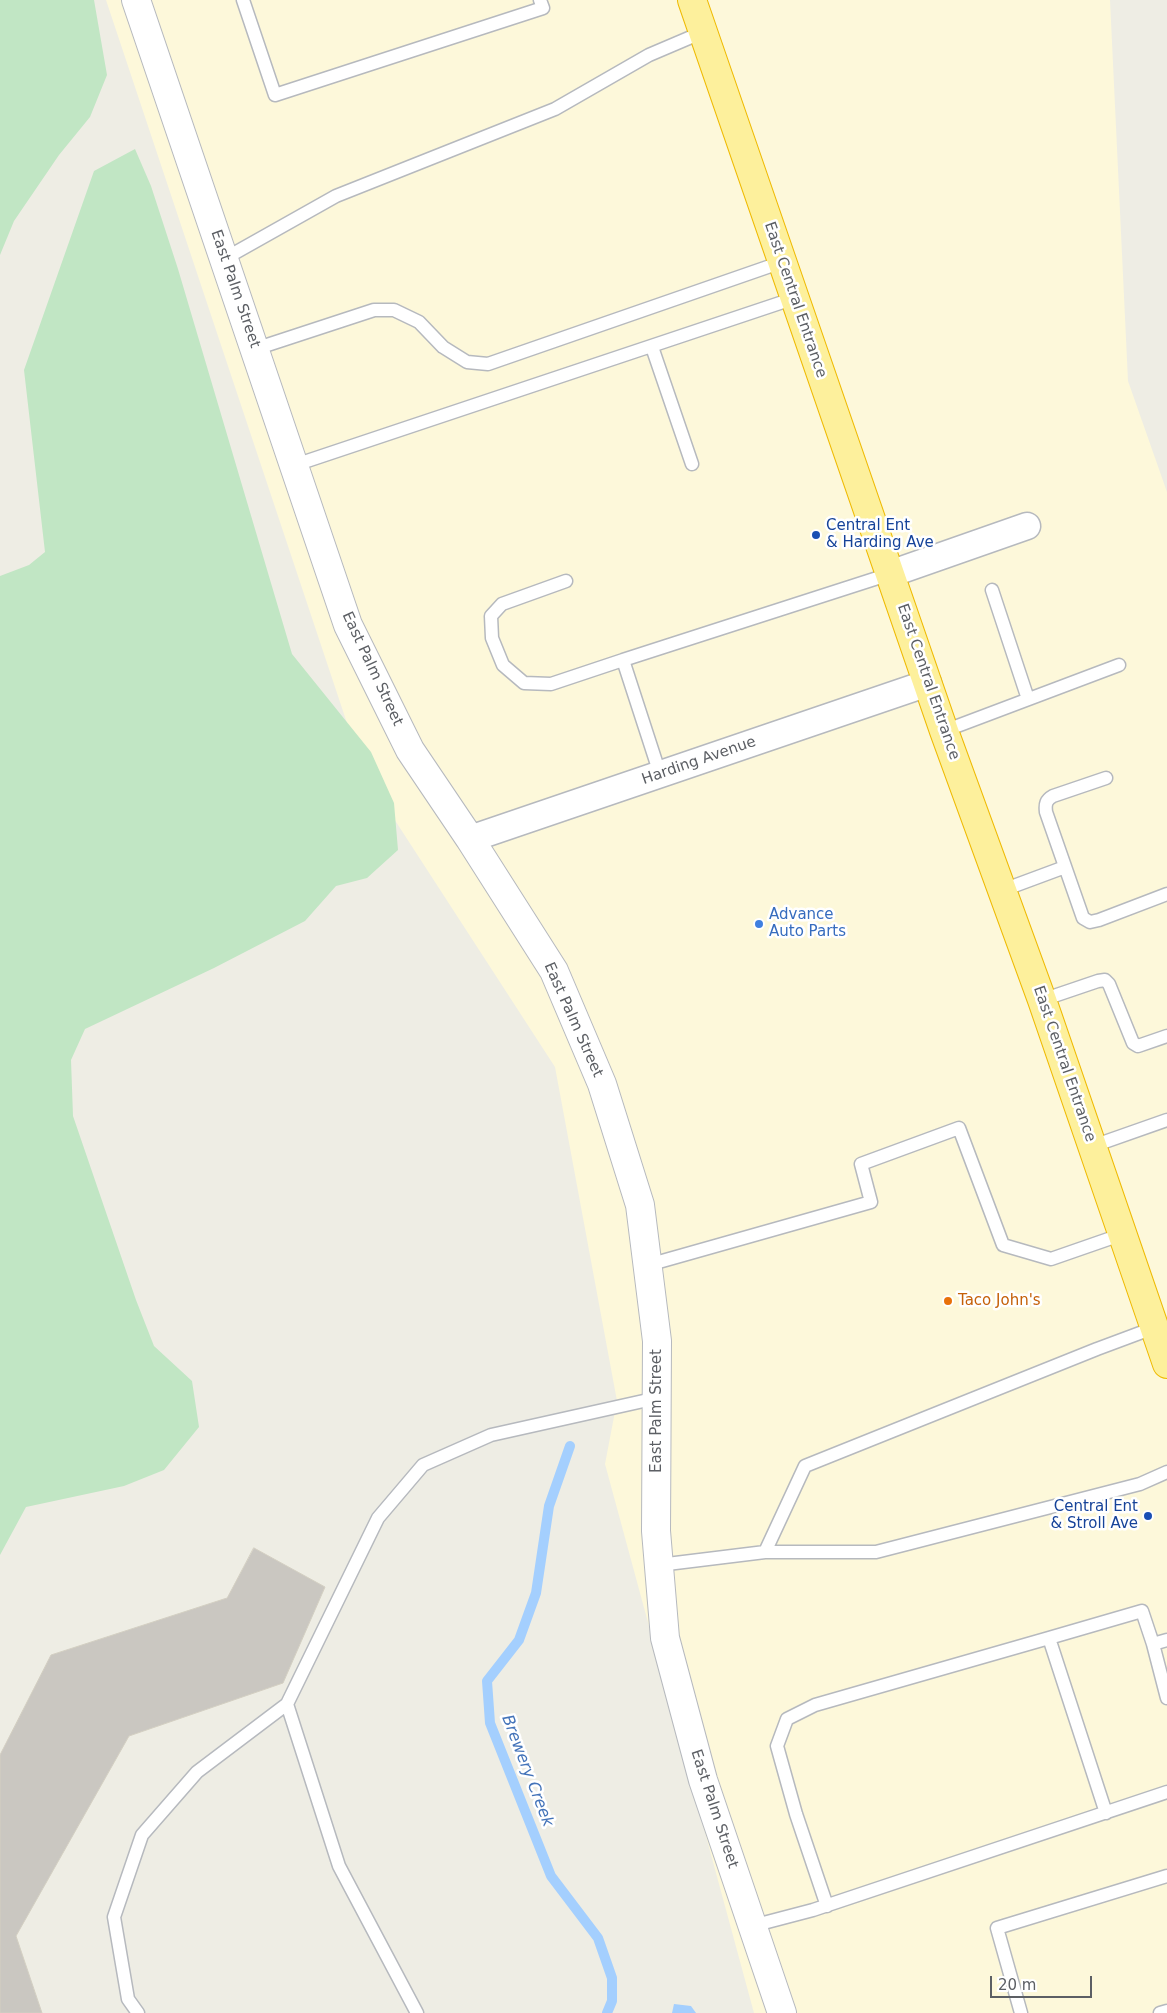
<!DOCTYPE html>
<html>
<head>
<meta charset="utf-8">
<style>
  body { margin:0 }
  #map { position:relative; width:1167px; height:2013px; overflow:hidden; background:#eeede4; font-family:"DejaVu Sans",sans-serif }
  canvas { display:block }
  .scale { position:absolute; left:990px; top:1976px; width:102px; height:22px; box-sizing:border-box; border:2px solid #5c5f64; border-top:0; padding-left:6px; font-size:15px; line-height:18px; white-space:nowrap; color:#5c5f64; -webkit-text-stroke:4px #fff; paint-order:stroke }
</style>
</head>
<body>
<div id="map">
<canvas width="1167" height="2013"></canvas>
<div class="scale">20 m</div>
</div>
<script>
const c = document.querySelector('canvas').getContext('2d');
c.lineJoin = 'round';
function fillPath(path, color) { c.fillStyle = color; c.fill(path, 'evenodd'); }
function trace(path, color, width, dash) { c.strokeStyle = color; c.lineWidth = width; c.lineCap = dash ? 'butt' : 'round'; c.setLineDash(dash || []); c.stroke(path); }
function label(font, color, halo, rows, align = 'center') {
  c.font = font + ' "DejaVu Sans",sans-serif'; c.lineWidth = 5; c.setLineDash([]); c.textBaseline = 'middle'; c.strokeStyle = halo; c.fillStyle = color; for (const [text, x, y, turn = 0] of rows) {
    c.save(); c.translate(x, y); c.rotate((+turn || 0) * Math.PI / 180); c.textAlign = isNaN(turn) ? turn : align; if (halo) c.strokeText(text, 0, 0); c.fillText(text, 0, 0); c.restore();
  }
}
fillPath(new Path2D(`
  M106 0H1110L1128 381 1167 492V2013H754L605 1464 617 1401 555 1067 363 771Z`), '#fdf8da');
fillPath(new Path2D(`
  M0 0H94L107 75 90 117 59 155 14 221 0 255Z
  M135 149 151 186 178 269 292 654 371 752 394 803 398 850 367 878 336 886 305 921 214 968 85 1029 71 1060 73 1116 136 1300 154 1346 192 1381 199 1427 164 1470 124 1486 26 1507 0 1555V576L29 565 45 552 24 370 94 171Z`), '#c1e6c4');
fillPath(new Path2D(`
  M674 2004 691 2006 696 2013H672Z`), '#a4cffe');
trace(new Path2D(`
  M570 1446 549 1506 536 1593 519 1640 487 1681 490 1723 551 1876 598 1938 612 1978V2001L607 2013`), '#a4cffe', 10);
const building = new Path2D(`
  M254 1548 325 1587 283 1683 129 1736 16 1936 42 2013H0V1755L51 1655 227 1598Z`);
fillPath(building, '#cac7c1');
trace(building, '#d3cfc2', 1);
const service = new Path2D(`
  M243 0 275 95 543 8 540 0
  M224 259 336 196 555 109 649 55 703 32
  M652 347 692 464
  M255 349 374 310H394L419 322 443 347 467 362 488 364 782 262
  M295 465 795 298
  M566 581 502 604 491 616 492 638 503 665 524 683 551 684 623 660
  M992 590 1028 699
  M944 731 1119 665
  M660 774 623 660 890 574
  M1106 778 1053 796C1046 800 1045 804 1046 812L1083 918 1090 922 1099 920 1167 894
  M1003 890 1065 867
  M1042 1000 1098 981 1105 980 1109 984 1133 1043 1138 1046 1167 1036
  M1093 1146 1167 1120
  M648 1265 871 1202 861 1164 959 1128 1003 1245 1051 1259 1123 1234
  M765 1552H876L1140 1484 1167 1472
  M659 1565 765 1552 805 1466 1097 1349 1156 1327
  M1153 1644 1167 1698
  M1106 1813 1049 1638 1142 1611 1153 1644 1167 1640
  M827 1906 796 1814 777 1746 787 1719 815 1705 1049 1638
  M752 1926 813 1910 1167 1792
  M138 2013 128 1999 114 1917 142 1835 197 1772 287 1704
  M417 2013 339 1866 287 1704 378 1518 423 1465 491 1435 657 1398
  M1021 2013 997 1928 1167 1876
  M1160 2013 1167 2011`);
const minor = new Path2D(`
  M890 574 1027 526
  M470 839 928 683`);
const tertiary = new Path2D(`
  M136 0 348 625 410 750 470 839 554 971 602 1084 640 1205 657 1341 656 1531 665 1638 703 1780 782 2013`);
const trunk = new Path2D(`
  M692 0 944 731 1042 1000 1167 1364`);
trace(service, '#b6b9be', 15);
trace(minor, '#b6b9be', 29);
trace(tertiary, '#b6b9be', 30);
trace(trunk, '#efba03', 30);
trace(service, '#fff', 12);
trace(minor, '#fff', 26);
trace(tertiary, '#fff', 28);
trace(trunk, '#fdf09c', 28);
for (const [x, y, r, color] of [
  [816,535,5,"#1a4fb4"],
  [759,924,5,"#3f7fe0"],
  [948,1301,5,"#e8710a"],
  [1148,1516,5,"#1a4fb4"]
]) { const dot = new Path2D(); dot.arc(x, y, r, 0, 2 * Math.PI); c.fillStyle = color; c.fill(dot); trace(dot, '#fff', 2); }
label('15px', '#5c5f64', '#fff', [
  ["East Palm Street",235,289,71],
  ["East Central Entrance",795,300,71],
  ["East Palm Street",372,669,65],
  ["East Central Entrance",928,682,71],
  ["Harding Avenue",699,761,-19],
  ["East Palm Street",573,1020,66],
  ["East Central Entrance",1064,1064,71],
  ["East Palm Street",657,1411,-90],
  ["East Palm Street",714,1809,72]
]);
label('15px', '#164399', '#fff', [
  ["Central Ent",826,526],
  ["& Harding Ave",826,543],
  ["Central Ent",1138,1507,"right"],
  ["& Stroll Ave",1138,1524,"right"]
], 'left');
label('15px', '#366cbe', '#fff', [
  ["Advance",769,915],
  ["Auto Parts",769,932]
], 'left');
label('15px', '#c56008', '#fff', [
  ["Taco John's",958,1301]
], 'left');
label('italic 16px', '#4373b9', '#fff', [
  ["Brewery Creek",527,1771,69]
]);
</script>
</body>
</html>
